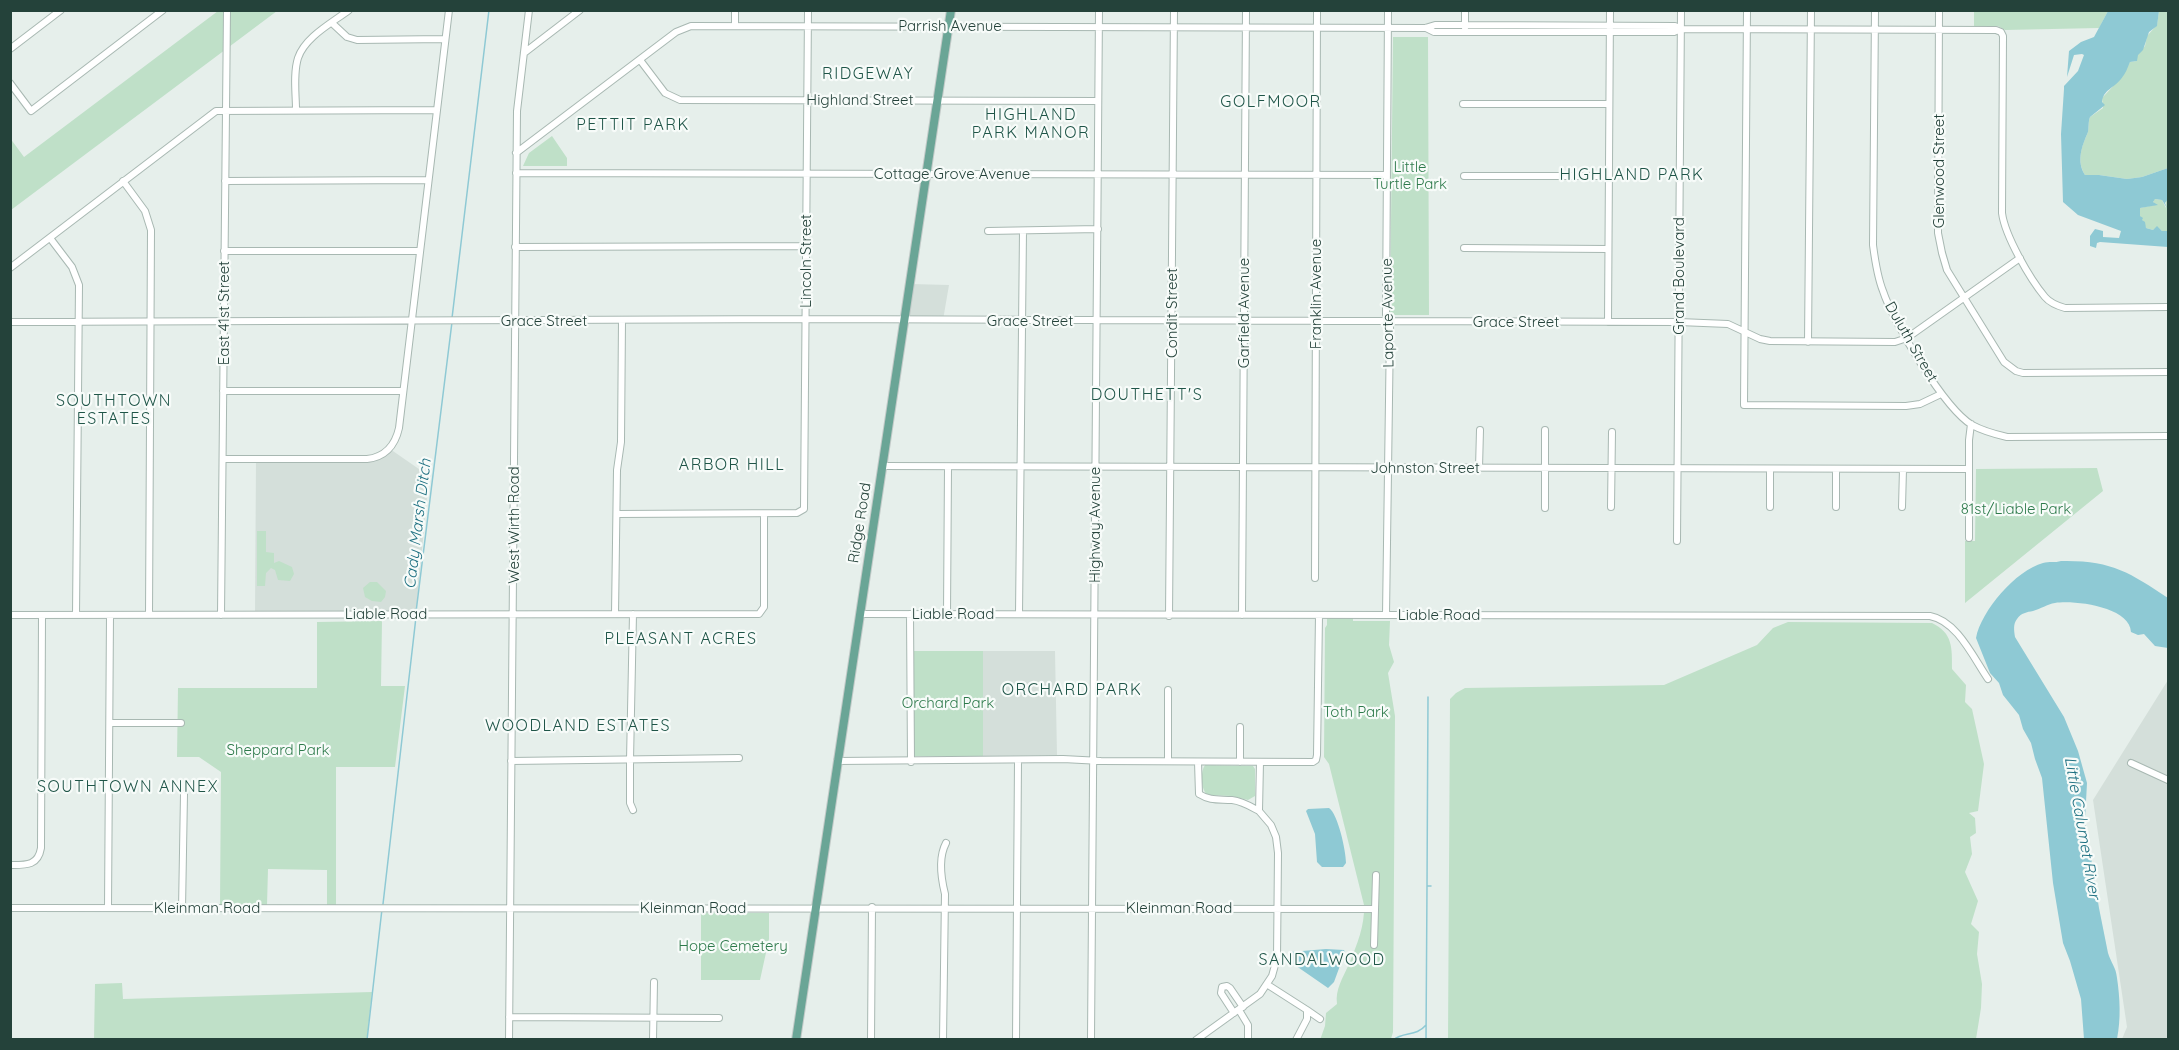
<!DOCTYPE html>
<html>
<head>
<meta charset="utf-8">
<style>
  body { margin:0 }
  #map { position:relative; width:2179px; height:1050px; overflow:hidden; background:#e6efeb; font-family:Quicksand,sans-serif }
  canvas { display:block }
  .frame { position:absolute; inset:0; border:12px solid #24423a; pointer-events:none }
</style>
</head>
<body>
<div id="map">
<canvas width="2179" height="1050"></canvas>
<div class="frame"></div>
</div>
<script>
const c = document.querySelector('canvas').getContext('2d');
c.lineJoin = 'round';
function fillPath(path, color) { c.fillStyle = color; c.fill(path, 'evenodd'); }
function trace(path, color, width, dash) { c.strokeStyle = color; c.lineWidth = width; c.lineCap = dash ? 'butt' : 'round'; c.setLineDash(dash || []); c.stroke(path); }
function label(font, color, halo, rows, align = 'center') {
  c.font = font + ' Quicksand,sans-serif'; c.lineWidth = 4.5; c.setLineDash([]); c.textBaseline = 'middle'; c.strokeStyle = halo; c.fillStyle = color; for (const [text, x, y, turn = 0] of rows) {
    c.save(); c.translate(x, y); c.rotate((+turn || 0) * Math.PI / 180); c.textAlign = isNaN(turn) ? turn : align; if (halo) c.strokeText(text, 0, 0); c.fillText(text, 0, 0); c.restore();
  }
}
fillPath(new Path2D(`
  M911 284 949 285 943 320H905Z
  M390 449 429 476 416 614H255L256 460 367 459Z
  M983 651H1055L1057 755 983 756Z
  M2168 680V1039H2122L2127 1027 2093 800Z`), '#d4dfda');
fillPath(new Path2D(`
  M218 11H277L11 210 10 138 24 157Z
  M1974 11H2108L2099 28 2005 30 1998 26H1974Z
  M2159 11H2168V168L2142 177 2127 179 2099 175H2085C2076 160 2082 146 2088 132 2089 127 2088 122 2090 117L2103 108 2102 98C2114 85 2122 78 2130 62L2137 61V55L2145 46 2147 36 2157 25Z
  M1393 37H1428L1429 315H1390Z
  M552 136 567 158V166H523L529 153Z
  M2155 199 2162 200 2166 208V201L2168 199V231H2162L2157 227 2153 230 2146 228 2140 216V208L2154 205 2153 200Z
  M2097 468 2103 491 1965 603V541H1975L1976 469Z
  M257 531H266V552L274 553V563L279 561 292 567 294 574 290 581 278 580 275 570 271 568 266 573 265 586H257Z
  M370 582H377L386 591 385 597 381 602 372 601 365 597 363 588Z
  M1327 618H1353V621H1390L1389 645 1394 662 1388 673 1395 716 1393 1032 1391 1039 1320 1040 1325 1026 1326 1013 1337 1004C1335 989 1343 978 1349 964 1357 945 1365 925 1364 905L1329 764 1324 757 1325 628 1327 625Z
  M382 621 381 686H405L395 767H336V905H327V870L268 869 267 905H220L221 772 199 757H177L178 688H317V622Z
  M1788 622 1932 623C1953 633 1952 648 1952 669L1966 685 1965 702 1972 709 1984 764 1978 811 1969 813 1975 818 1976 833 1970 837 1972 854 1965 872 1978 901 1971 924 1979 932 1977 954 1982 984 1981 1008 1976 1039H1448L1450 699 1456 693 1465 688 1664 685 1757 645 1773 628Z
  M912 651H983V756H913Z
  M1205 765 1253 766 1255 769V796L1248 800 1231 796 1207 795C1201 789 1200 772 1205 765Z
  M701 913H769V939L760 980H701Z
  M122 983 123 999 372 992 367 1039H94L95 984Z`), '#bfe0c8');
fillPath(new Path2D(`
  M2108 11H2159L2157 26 2149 32 2143 50 2138 55 2137 61 2130 62C2127 69 2126 73 2121 79 2114 88 2103 90 2102 102L2105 105 2090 117C2088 122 2089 128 2088 132 2082 146 2076 161 2085 175H2099L2127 179 2142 177 2168 168V199L2165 203 2167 208 2162 200 2155 199 2153 202 2158 205 2140 208V216L2143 218 2142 220 2145 222 2146 228 2153 230 2157 226 2162 231H2168V247L2100 242 2097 243 2096 248 2090 246V236L2095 229 2103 231V237L2119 238 2121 231 2078 215 2063 202 2061 134 2064 89V86L2078 71 2084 55 2082 54 2074 55 2067 77 2069 51 2081 42 2094 37Z
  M2061 561C2111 560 2129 572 2168 598V648L2155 646 2144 634 2138 635 2131 632C2130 607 2075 600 2055 603 2047 604 2041 609 2033 611 2027 612 2021 613 2017 619 2013 624 2014 630 2015 637L2064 717 2078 751 2087 783 2085 820 2099 908 2108 953C2111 963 2116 967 2117 978 2120 998 2121 1019 2117 1039H2084L2081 999 2070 961 2063 943 2053 883 2042 778 2035 759 2031 743 2023 729 2019 715 2003 695 1999 683 1990 673 1976 638C1981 611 2016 570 2043 563 2049 561 2055 563 2061 561Z
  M1329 808C1338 814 1346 851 1346 863L1343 867H1322L1317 862 1315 834 1306 811 1308 809Z
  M1326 949 1344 950 1345 952 1334 982 1328 988 1289 961 1290 952Z`), '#8ec9d4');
trace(new Path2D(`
  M452 318 489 10
  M416 612 452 322
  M1427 886 1428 697
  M383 904 416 617
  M367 1040 382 909
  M1393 1040C1404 1031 1416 1037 1426 1025
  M1426 1040 1427 886H1431`), '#8ec9d4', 1.5);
const minor = new Path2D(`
  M1747 10 1744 405 1906 406 1920 404 1941 394
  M1875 10 1873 245C1875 260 1877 276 1883 291 1893 322 1944 408 1972 425 1983 431 1994 434 2007 437L2168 436
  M1939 10 1938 233 1942 253 1947 270 2004 362 2016 371 2023 373 2168 372
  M332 23 347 37 357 40 445 39
  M735 26V10
  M1426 28 1434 32H1674L1681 29 1996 30 2001 32 2003 36 2002 213C2005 236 2030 279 2045 297 2050 303 2058 306 2065 308L2168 307
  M1465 28V10
  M10 49 61 10
  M524 53 580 10
  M640 60 665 93 680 100 1098 101
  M10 83 31 111 163 10
  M1463 104H1609
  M296 110C296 94 293 74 298 58 305 37 332 23 349 10
  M516 153 676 32 691 26 1425 28 1435 25H1465L1675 26 1681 29
  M516 173 1387 175
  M1464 176H1608
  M123 181 145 211 151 230 149 615
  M225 181 428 180
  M988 231 1098 229
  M50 238 72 267 79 285 76 615
  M515 247 806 246
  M1464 248 1608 249
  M224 251H420
  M10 268 216 111 437 110
  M10 322 806 319 1679 322 1728 324 1760 339 1770 341 1895 342 1907 338 2020 258
  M1608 322 1610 10
  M1808 342 1811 10
  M223 391H403
  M1545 430V508
  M223 459H367C385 457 395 446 399 428L449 10
  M882 466 1969 469
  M1479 468 1480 430
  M1611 507 1612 432
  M1770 507V469
  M1836 507V469
  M1902 507 1903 469
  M617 514 797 513 804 509 808 10
  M1969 538V440L1971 424
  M1677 541 1681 10
  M1315 578 1317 10
  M615 614 617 470 621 442 622 320
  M633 614 630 760V803L633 810
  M860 614 1930 616C1957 621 1973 657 1988 679
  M910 614 911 762
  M947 614 948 467
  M1019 614 1023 231
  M10 615 759 614 764 607V514
  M221 615 227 10
  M1242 615 1246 10
  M1386 615 1390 328 1386 315 1388 10
  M1169 616 1174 10
  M1168 690V761
  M110 723H181
  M1240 727V762
  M511 761 739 758
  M837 761 1063 759 1101 761 1313 762 1316 760 1317 755 1319 615
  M1198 762 1199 794C1210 801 1219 799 1232 800 1242 801 1250 806 1259 811
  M2131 763 2168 780
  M10 865C26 865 38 866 41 848L42 615
  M10 908 1375 909
  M108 908 110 615
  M182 909 184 794
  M1374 945 1376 875
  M1268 985 1307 1010V1019L1296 1040
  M1239 1010 1248 1025V1040
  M1307 1010 1320 1019
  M1234 1013 1221 993 1222 987 1227 986 1230 988 1243 1007
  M509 1017 719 1018
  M509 1040 517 111 529 10
  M653 1040 654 982
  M871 1040 872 907
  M943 1040 945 894C941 878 938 858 946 843
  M1016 1040 1018 760
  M1091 1040 1099 10
  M1196 1040 1260 994 1272 976 1277 958 1278 853 1276 837 1271 825 1259 811 1260 762`);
const major = new Path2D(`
  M796 1040 951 10`);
trace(minor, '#a8b8b2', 8);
trace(major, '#c2cac8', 10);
trace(minor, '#fff', 6);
trace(major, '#6aa596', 8);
label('15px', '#24423a', '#f7fbf9', [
  ["Parrish Avenue",950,26],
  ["Highland Street",860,100],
  ["Glenwood Street",1939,171,-90],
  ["Cottage Grove Avenue",952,174],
  ["Lincoln Street",806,261,-90],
  ["Grand Boulevard",1679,276,-90],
  ["Franklin Avenue",1316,294,-90],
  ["East 41st Street",224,313,-90],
  ["Condit Street",1172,313,-90],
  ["Garfield Avenue",1244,313,-90],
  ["Laporte Avenue",1388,313,-91],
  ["Grace Street",544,321],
  ["Grace Street",1030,321],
  ["Grace Street",1516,322],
  ["Duluth Street",1911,342,60],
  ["Johnston Street",1425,468],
  ["Ridge Road",860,523,-81],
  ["West Wirth Road",514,525,-90],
  ["Highway Avenue",1095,525,-90],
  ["Liable Road",386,614],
  ["Liable Road",953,614],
  ["Liable Road",1439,615],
  ["Kleinman Road",207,908],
  ["Kleinman Road",693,908],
  ["Kleinman Road",1179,908]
]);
label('15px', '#2d7a4b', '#f7fbf9', [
  ["Little",1410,167],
  ["Turtle Park",1410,184],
  ["81st/Liable Park",2016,509],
  ["Orchard Park",948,703],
  ["Toth Park",1356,712],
  ["Sheppard Park",278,750],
  ["Hope Cemetery",733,946]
]);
c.letterSpacing = '1.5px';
label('16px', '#1f5548', '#f7fbf9', [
  ["RIDGEWAY",868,74],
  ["GOLFMOOR",1271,102],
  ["HIGHLAND",1031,115],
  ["PARK MANOR",1031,133],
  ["PETTIT PARK",633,125],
  ["HIGHLAND PARK",1632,175],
  ["DOUTHETT'S",1147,395],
  ["SOUTHTOWN",114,401],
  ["ESTATES",114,419],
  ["ARBOR HILL",732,465],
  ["PLEASANT ACRES",681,639],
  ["ORCHARD PARK",1072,690],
  ["WOODLAND ESTATES",578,726],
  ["SOUTHTOWN ANNEX",128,787],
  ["SANDALWOOD",1322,960]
]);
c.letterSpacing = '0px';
label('italic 16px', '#1c6f80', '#f7fbf9', [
  ["Cady Marsh Ditch",418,524,-83],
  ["Little Calumet River",2082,828,80]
]);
</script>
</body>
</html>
